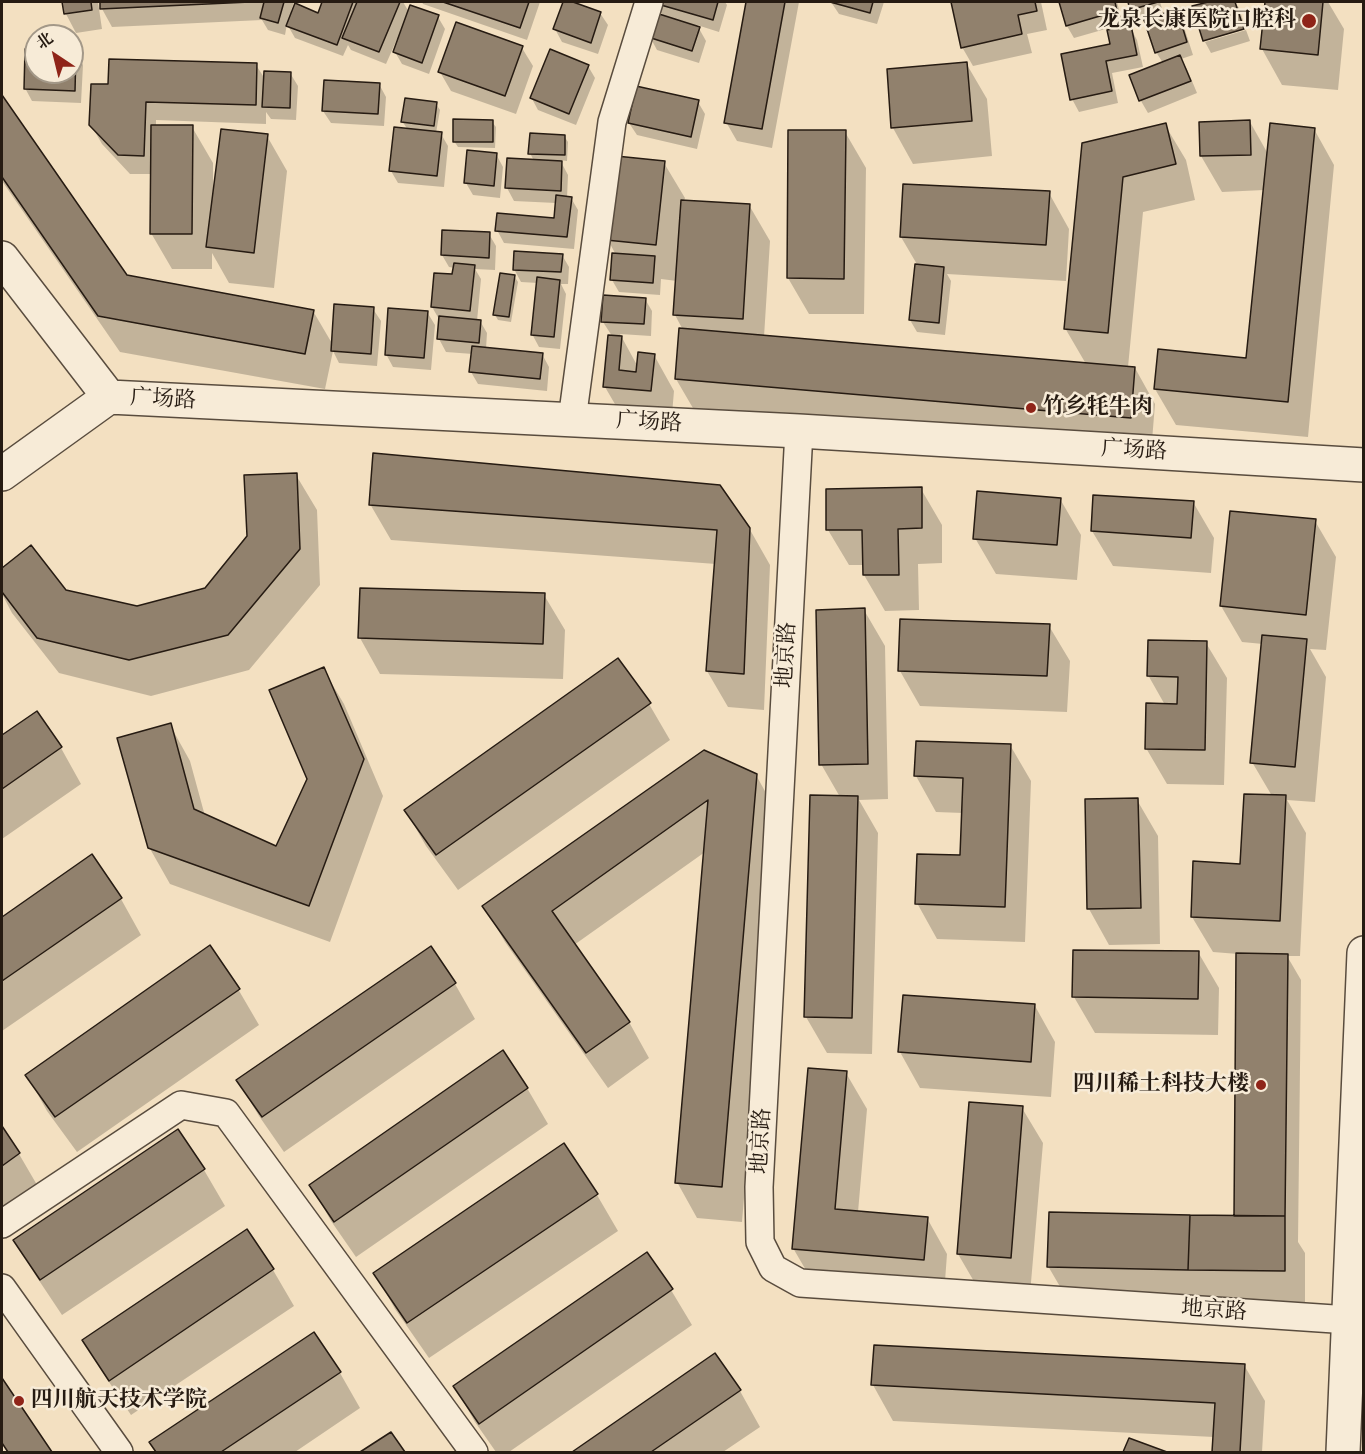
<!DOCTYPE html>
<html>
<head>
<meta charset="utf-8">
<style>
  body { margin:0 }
  #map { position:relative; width:1365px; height:1454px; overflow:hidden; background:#f3e0c1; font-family:"IM FELL Great Primer","Noto Serif SC",serif }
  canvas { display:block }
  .frame { position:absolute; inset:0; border:3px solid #261b12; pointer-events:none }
  .north { position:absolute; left:24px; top:24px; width:60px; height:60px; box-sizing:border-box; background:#f7ebd7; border:2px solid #a39888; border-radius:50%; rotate:325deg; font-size:16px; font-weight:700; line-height:24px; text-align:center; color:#261b12 }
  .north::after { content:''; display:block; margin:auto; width:21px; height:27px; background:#8f2418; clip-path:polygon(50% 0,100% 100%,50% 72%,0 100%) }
</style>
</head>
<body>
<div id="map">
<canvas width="1365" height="1454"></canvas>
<div class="frame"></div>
<div class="north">北</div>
</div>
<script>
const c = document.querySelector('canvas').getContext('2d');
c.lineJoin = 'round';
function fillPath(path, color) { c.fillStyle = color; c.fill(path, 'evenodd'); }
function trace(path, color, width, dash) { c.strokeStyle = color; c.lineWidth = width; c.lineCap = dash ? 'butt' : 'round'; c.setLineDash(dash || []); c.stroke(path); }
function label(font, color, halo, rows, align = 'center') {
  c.font = font + ' "IM FELL Great Primer","Noto Serif SC",serif'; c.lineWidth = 5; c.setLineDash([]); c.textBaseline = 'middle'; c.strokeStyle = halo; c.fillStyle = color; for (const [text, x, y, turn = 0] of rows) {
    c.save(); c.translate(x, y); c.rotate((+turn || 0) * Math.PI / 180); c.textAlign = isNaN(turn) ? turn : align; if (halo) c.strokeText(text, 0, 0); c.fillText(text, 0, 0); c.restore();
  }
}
fillPath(new Path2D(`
  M64 2H98L102 29 76 33 66 14Z
  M101 2H263L264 8 265 2H294L291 11 319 14 324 2H403L409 12 438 17 445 29 429 74 402 64 395 52 399 40 397 39 386 64 351 50 348 45 343 56 295 38 287 24 285 35 268 30 262 20 112 27 101 7Z
  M422 2H540L527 40 423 4Z
  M564 2H568L600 13 608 25 598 54 562 42 555 29Z
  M747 2H799L772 148 737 141 726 122Z
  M831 2H884L877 24 839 14Z
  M952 2H1041L1047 30 1027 34 1032 53 973 66 962 47Z
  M1060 2H1117L1123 24 1074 38 1067 26Z
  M1129 2H1160L1164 15 1176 11 1183 24 1193 55 1181 59 1187 69 1197 93 1148 113 1141 101 1131 76 1163 63 1156 52 1146 20 1138 22 1131 9Z
  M1213 2H1235L1239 8 1245 27 1204 39V41L1194 7Z
  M1267 2H1328L1344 29 1338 90 1282 85 1262 49Z
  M655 3V2H725L727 5 719 32 697 25 706 41 699 63 657 50 650 37 664 17Z
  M1130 27 1137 40 1143 67 1112 73 1118 103 1079 112 1072 99 1111 46Z
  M1246 30 1250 41 1211 53 1205 42Z
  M522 48 533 66 516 114 451 91 440 72Z
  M36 51V72H72V52H76L83 65 81 103 32 101 25 88Z
  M966 63 987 99 992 156 913 164 893 128Z
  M256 65 265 79 290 73 298 86 296 120 271 119 266 112V124L156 120V126L192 127 213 163V190H215L267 136 287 171 274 288 229 283 212 253V269H172L151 233 152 174H130L102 144 91 125 109 86Z
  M588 66 595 78 576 125 538 110 531 97Z
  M379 84 386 97 384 126 331 123 323 111Z
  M2 98 126 276 313 311 333 345 373 309 381 321 377 366 339 363 333 351 325 389 120 352 2 181Z
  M698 102 705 114 697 149 637 135 629 123Z
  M436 104 440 110 436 133 441 134 448 146 444 187 398 183 391 171 408 130 402 121Z
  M492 122 496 127 495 148 458 147 454 141Z
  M1250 122 1268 154 1314 129 1334 165 1308 437 1176 425 1155 389 1248 359 1264 190 1222 192 1201 156 1200 123Z
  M1165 125 1186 160 1195 200 1143 212 1128 367 1135 368 1155 404 1151 453 697 415 676 379 680 330H683L675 315 677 281 661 279 660 295 619 292 612 280 616 255 608 240 664 163 685 198 684 201 749 205 770 241 764 337 1086 364 1065 328 1083 144Z
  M845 132 866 168 864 314H809L788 278Z
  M564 136 568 142 567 161 560 160 568 175 567 198H571L578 210 574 249 504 243 497 230 555 219 556 203 514 201 507 188 508 160 534 161 530 153Z
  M496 154 503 167 500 198 473 195 466 183Z
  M904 185 1049 193 1069 229 1066 281 947 274 951 281 945 335 917 332 910 320 918 266 901 237Z
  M489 234 496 246 495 270 475 269 481 279 477 321H480L487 333 486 349 542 354 549 367 547 391 478 384 471 372 473 354 446 352 439 339V319L432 307 454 276 455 268 449 267 442 255Z
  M562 255 569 267 568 284H561L566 294 560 349 539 347 532 334 538 283 521 282 514 269Z
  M514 276 518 282 511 322 498 320 495 315Z
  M645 299 652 311 651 336 620 334 638 367 654 355 674 391 671 426 626 423 605 387 612 336 603 322Z
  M427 312 435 325 431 370 393 367 386 354Z
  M296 475 317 510 320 585 249 670 151 696 59 673 12 613 2 594V570L31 547 65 591 137 608 205 589Z
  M921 489 942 525V563L918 564 919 610 885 611 864 575V565H849L828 530Z
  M1060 499 1081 535 1077 580 996 574 975 538Z
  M1193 502 1214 538 1211 573 1113 566 1092 531Z
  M370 504 749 528 770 565 764 710 728 707 707 671 716 564 391 540Z
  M1315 521 1336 557 1326 650 1310 649 1326 677 1315 802 1287 800 1306 833 1300 956H1287L1301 980 1298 1242 1305 1253V1306L1069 1302 1048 1266 1235 1217 1238 954 1213 952 1192 917 1242 865 1272 796 1252 762 1263 644 1242 642 1221 606Z
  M361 590 544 595 565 630 563 679 380 674 360 638Z
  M864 610 885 646 888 799 859 800 878 833 872 1054 827 1053 806 1017 812 797H840L821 764Z
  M1049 626 1070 661 1067 712 920 706 900 671Z
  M1206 643 1227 678 1224 785 1167 784 1146 748 1165 705 1148 675Z
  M323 669 344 704 383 796 330 942 170 884 149 847 170 725 190 761 205 816 277 848 308 779Z
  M649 704 670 740 458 890 426 846 406 811Z
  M36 713 61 748 81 784 2 839V736Z
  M917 742 1010 745 1031 781 1025 942 937 939 917 903 962 857 963 813 936 812 916 776Z
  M756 775 776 811 742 1222 697 1218 677 1182 705 852 574 945 629 1022 649 1058 608 1088 505 942 484 906Z
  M1137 800 1158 836 1160 944 1109 945 1089 909Z
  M92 857 121 899 141 935 2 1031V919Z
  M1198 952 1219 988 1218 1035 1095 1033 1074 997Z
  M455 984 475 1019 284 1152 259 1116 238 1081Z
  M238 989 259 1025 77 1152 47 1111 27 1075Z
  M1035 1006 1055 1042 1051 1097 920 1088 900 1052Z
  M846 1073 867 1109 858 1212 927 1218 947 1254 944 1295 814 1284 793 1248Z
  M527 1088 548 1124 356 1257 331 1221 311 1185Z
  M1022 1108 1043 1143 1030 1294 979 1290 958 1254Z
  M2 1129 19 1154 40 1190 2 1216Z
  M178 1131 204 1170 225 1206 62 1315 36 1276 15 1240Z
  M564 1145 597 1195 618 1231 429 1358 395 1309 375 1273Z
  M247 1231 273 1270 294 1306 131 1415 105 1376 84 1341Z
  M671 1290 692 1325 509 1452H496L475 1422 455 1387Z
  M715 1355 740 1391 760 1427 723 1452H574Z
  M1244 1365 1265 1401 1262 1452H1213L1214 1437 893 1421 873 1385Z
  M340 1373 360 1408 295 1452H156L151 1443Z
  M2 1381 51 1452H7L2 1444Z
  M391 1434 403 1452H363Z
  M1130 1440 1163 1452H1125Z`), '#0003');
const building = new Path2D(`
  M62 2H91L92 10 64 14Z
  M100 2H250L100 9Z
  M264 2H284L278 23 260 18Z
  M322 2H353L337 45 286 26 295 3 318 13Z
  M357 2H400L379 52 342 38Z
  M443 2H529L520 28Z
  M563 2H573L601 12 591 43 553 29Z
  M654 2H718L713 20 654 3Z
  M746 2H785L762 129 724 123Z
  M830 2H873L870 13Z
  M951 2H1035L1037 11 1018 15 1022 34 961 48Z
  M1059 2H1115L1117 11 1066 26Z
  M1128 2H1158L1130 10Z
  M1208 2H1235L1244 29 1203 41 1192 6Z
  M1265 2H1323L1318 55 1260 49Z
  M410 5 439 15 422 63 393 52Z
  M1177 9 1187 42 1155 53 1144 20Z
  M656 13 700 27 692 51 648 37Z
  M456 22 523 46 505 96 438 72Z
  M1131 25 1137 55 1106 61 1112 91 1070 100 1061 54 1110 44 1107 30Z
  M25 49H36V72H72V51H76L75 91 24 89Z
  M550 49 589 65 569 114 530 98Z
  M1180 55 1191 81 1139 101 1129 75Z
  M109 59 257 63 256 105 146 102 144 156 118 155 89 125 91 84H108Z
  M967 62 972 121 891 128 887 69Z
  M264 71 291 72 290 108 262 107Z
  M324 80 380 83 378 114 322 111Z
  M636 86 699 100 691 137 628 123Z
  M2 95 127 275 314 310 305 354 98 316 2 177Z
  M405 98 437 102 434 126 401 122Z
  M453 119 493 120V142H453Z
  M1250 120 1251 155 1200 156 1199 122Z
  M1166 123 1176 164 1123 177 1108 333 1064 329 1082 143Z
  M1270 123 1315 128 1288 402 1154 389 1158 349 1246 358Z
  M151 125H193L192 234H150Z
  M394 127 442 132 437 176 389 171Z
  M221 129 268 134 254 253 206 247Z
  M788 130H846L844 279 787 278Z
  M530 133 565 135V155L528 154Z
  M467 150 497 153 494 186 464 183Z
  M616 156 665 161 656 245 606 240Z
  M507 158 562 161 561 191 505 188Z
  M903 184 1050 191 1046 245 900 237Z
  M556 195 572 197 567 237 495 231 497 213 554 218Z
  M681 200 750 204 743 319 673 315Z
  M442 230 490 232 489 258 441 255Z
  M514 251 563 254 561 272 513 270Z
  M612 253 655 256 653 283 610 280Z
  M454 263 475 265 470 311 431 307 434 273 452 274Z
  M915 264 944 267 939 323 909 320Z
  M500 273 515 275 509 317 493 315Z
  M537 277 560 280 554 337 531 335Z
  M603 295 646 298 644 324 601 322Z
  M334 304 374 307 371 354 331 351Z
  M388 308 428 311 424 358 385 355Z
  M439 316 481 320 479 343 437 339Z
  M679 328 1135 367 1131 418 675 379Z
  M608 335 622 336 619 370 636 372 638 352 655 354 651 391 603 387Z
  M472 346 543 353 540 379 469 372Z
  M373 453 720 485 750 528 744 674 706 671 717 530 369 505Z
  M297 473 300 549 228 635 129 660 37 638 2 592V568L31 545 66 590 137 606 205 588 247 536 244 475Z
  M922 487V528L898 529 899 575H863L862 530H826V489Z
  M977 491 1061 498 1057 545 973 539Z
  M1093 495 1194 501 1191 538 1091 531Z
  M1230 511 1316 519 1306 615 1220 606Z
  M360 588 545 593 543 644 358 638Z
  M865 608 868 764 819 765 816 610Z
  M900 619 1050 624 1047 676 898 671Z
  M1262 635 1307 639 1295 767 1250 763Z
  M1148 640 1207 641 1205 750 1145 749 1146 703 1177 704 1178 677 1147 676Z
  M618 658 651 703 436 855 404 810Z
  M324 667 364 759 309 906 148 848 117 738 171 723 194 809 276 846 307 779 269 690Z
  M37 711 62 747 2 789V735Z
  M916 741 1011 744 1005 907 915 904 917 854 960 855 963 778 914 776Z
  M704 750 757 774 722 1187 675 1183 708 800 552 911 630 1022 586 1053 482 906Z
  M1244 794 1286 795 1280 921 1191 917 1193 861 1240 864Z
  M810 795 858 796 852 1018 804 1017Z
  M1138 798 1141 908 1087 909 1085 799Z
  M92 854 122 898 2 981V917Z
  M210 945 240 989 55 1117 25 1075Z
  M431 946 456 983 262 1117 236 1080Z
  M1073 950 1199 951 1198 999 1072 997Z
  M1236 953 1288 954 1285 1216H1234Z
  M903 995 1035 1004 1031 1062 898 1052Z
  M503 1050 528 1088 334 1222 309 1185Z
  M808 1068 847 1071 835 1209 928 1217 924 1260 792 1249Z
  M969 1102 1023 1106 1011 1258 957 1254Z
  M2 1126 20 1153 2 1166Z
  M178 1129 205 1169 40 1280 13 1240Z
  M564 1143 598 1194 407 1323 373 1273Z
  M1049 1212 1190 1215 1188 1270 1047 1267Z
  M1190 1215 1285 1216V1271L1188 1270Z
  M247 1229 274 1269 109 1381 82 1340Z
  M647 1252 673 1289 479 1424 453 1386Z
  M314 1332 341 1372 221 1452H156L149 1442Z
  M874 1345 1245 1364 1240 1452H1212L1215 1403 871 1385Z
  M715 1353 741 1390 651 1452H572Z
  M2 1378 52 1452H8L2 1443Z
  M391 1432 405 1452H360Z
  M1129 1438 1167 1452H1123Z`);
fillPath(building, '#91816d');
trace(building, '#261b12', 1.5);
const minor = new Path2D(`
  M572 420 612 122 649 2
  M799 431 759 1187 760 1242 773 1268 800 1283 1364 1321
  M2 1224 181 1105 226 1113 474 1452
  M2 1288 119 1452`);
const tertiary = new Path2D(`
  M2 258 109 397 799 431 1364 465
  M2 474 109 397
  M1343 1452 1364 953`);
trace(minor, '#594c3e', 30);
trace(tertiary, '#594c3e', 36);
trace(minor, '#f7ebd7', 27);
trace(tertiary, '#f7ebd7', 33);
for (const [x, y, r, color] of [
  [1309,21,8,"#8f2418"],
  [1031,408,6,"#8f2418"],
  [1261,1085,6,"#8f2418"],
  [19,1401,6,"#8f2418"]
]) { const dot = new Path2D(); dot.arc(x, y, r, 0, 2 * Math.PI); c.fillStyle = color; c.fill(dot); trace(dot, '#f7ebd7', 2); }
label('bold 22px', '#261b12', '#f7ebd7', [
  ["龙泉长康医院口腔科",1296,21],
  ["竹乡牦牛肉",1043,408,"left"],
  ["四川稀土科技大楼",1249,1085],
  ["四川航天技术学院",31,1401,"left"]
], 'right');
label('22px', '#261b12', '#f7ebd7', [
  ["广场路",163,400,3],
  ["广场路",649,423,3],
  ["广场路",1134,451,3],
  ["地京路",787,655,-87],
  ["地京路",762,1141,-87],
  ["地京路",1214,1311,4]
]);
</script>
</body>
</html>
